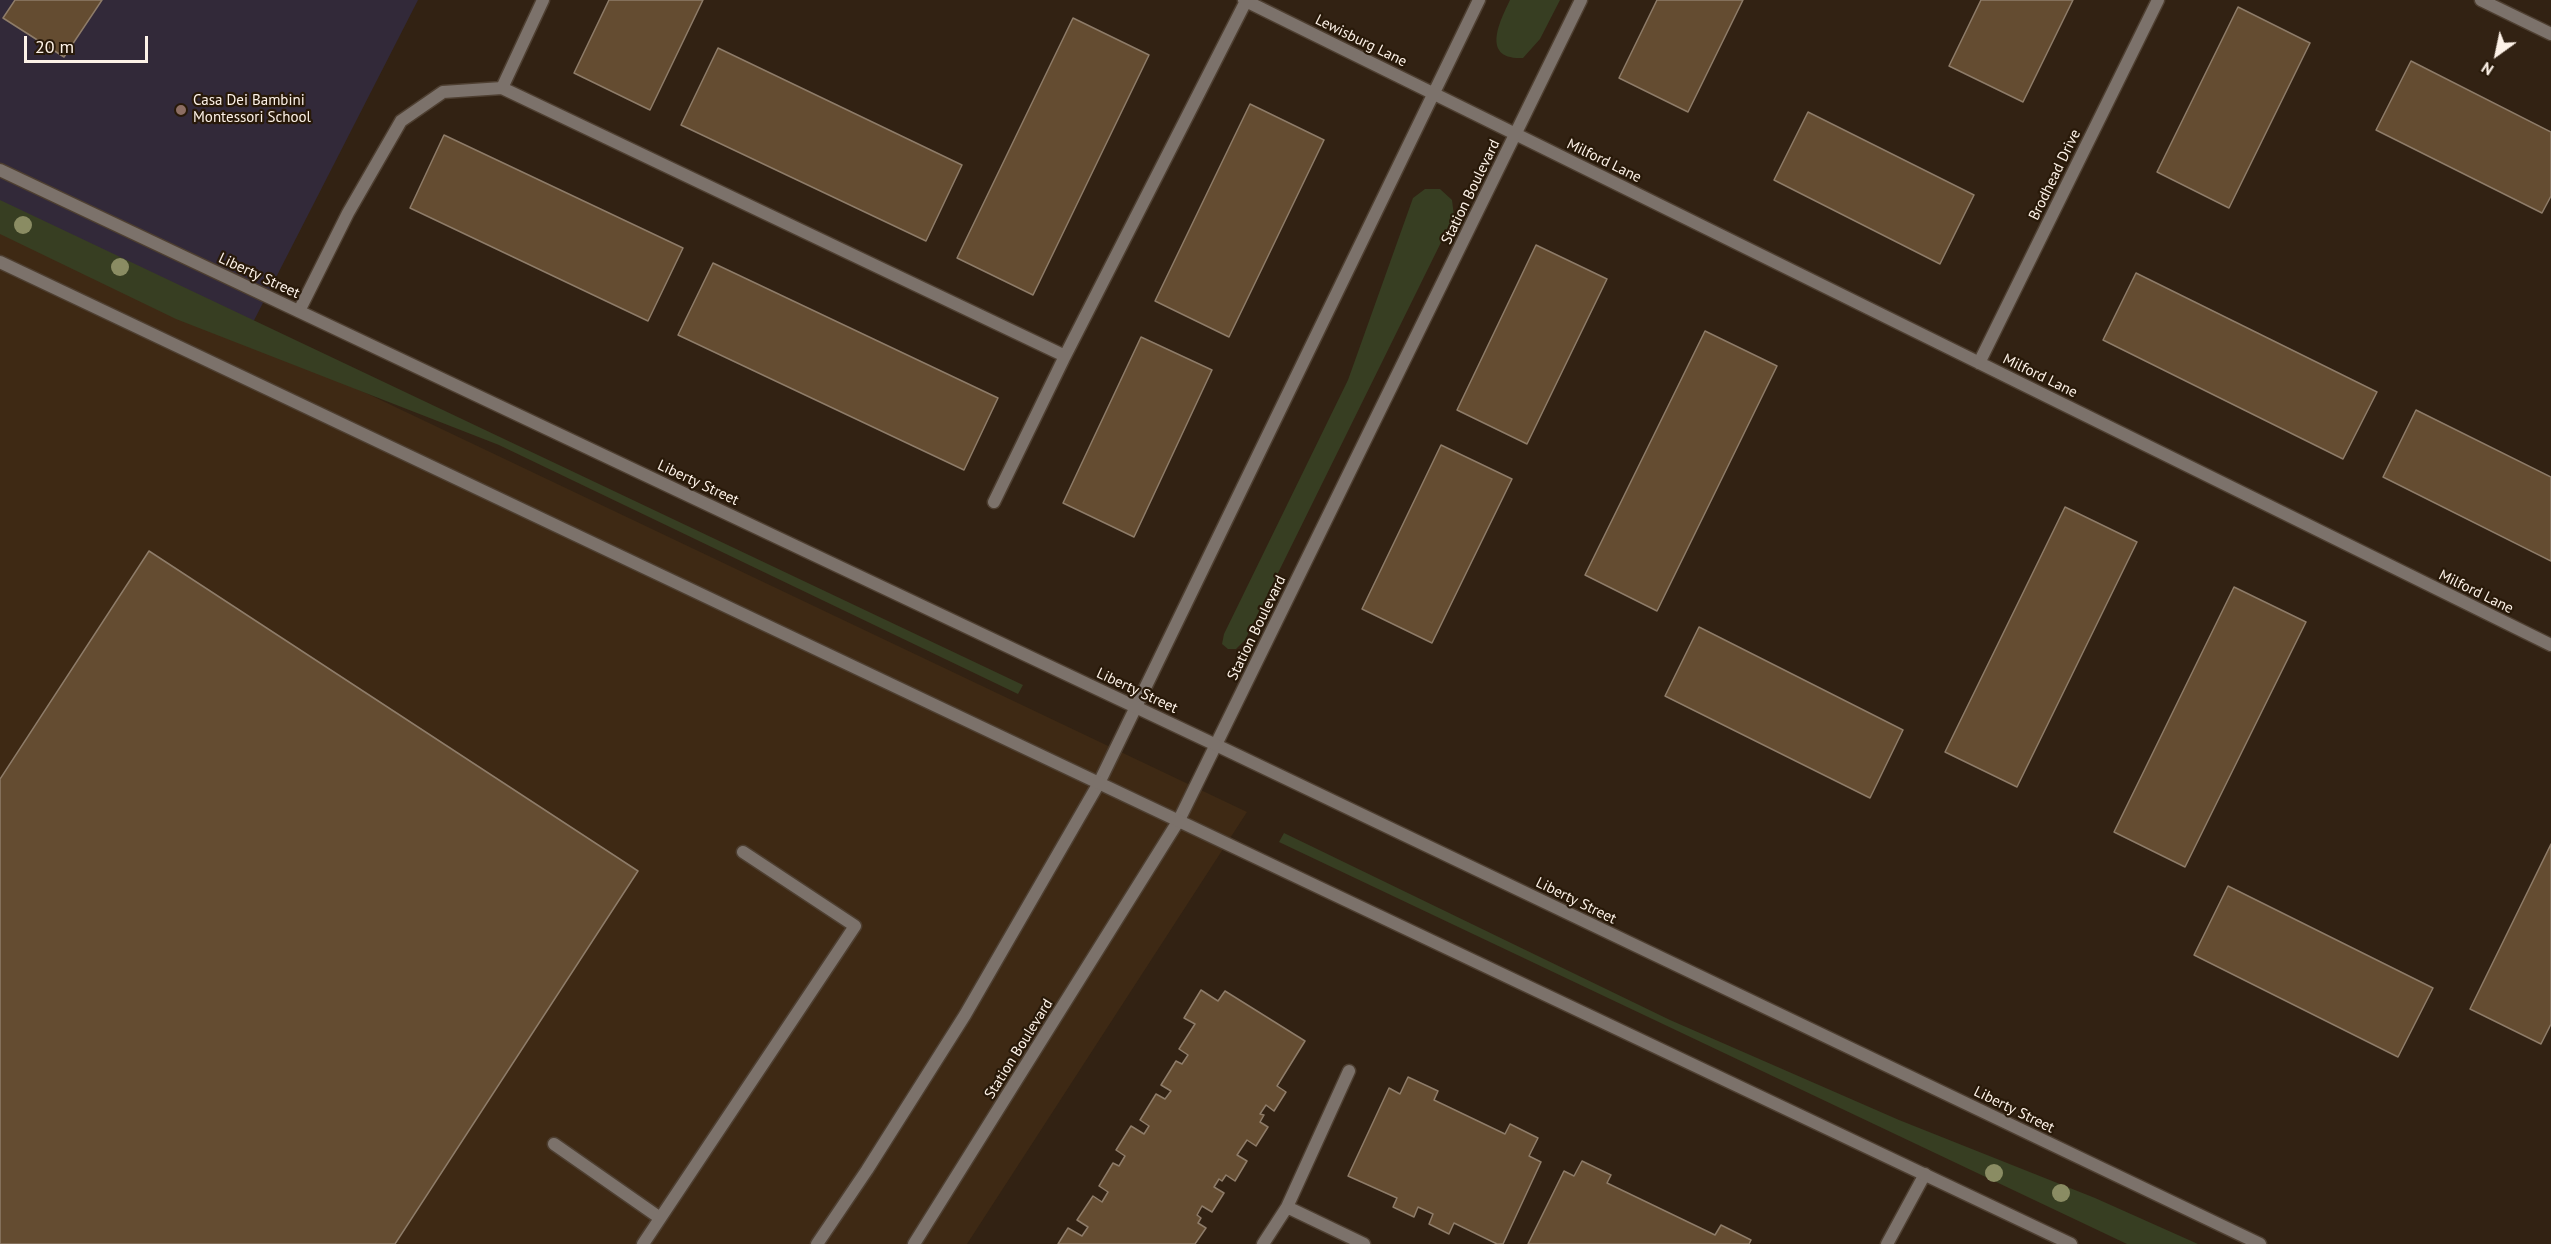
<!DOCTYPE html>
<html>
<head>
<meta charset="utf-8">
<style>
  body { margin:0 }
  #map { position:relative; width:2551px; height:1244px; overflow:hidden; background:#322213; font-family:"PT Sans",sans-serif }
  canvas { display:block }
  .north { position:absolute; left:2467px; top:24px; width:60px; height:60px; -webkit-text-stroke:4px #281909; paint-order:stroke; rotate:213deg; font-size:16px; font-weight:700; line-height:24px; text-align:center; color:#fdf2e8 }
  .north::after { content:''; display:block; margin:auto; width:21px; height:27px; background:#fdf2e8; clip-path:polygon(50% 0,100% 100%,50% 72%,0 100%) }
  .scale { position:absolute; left:24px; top:36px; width:124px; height:27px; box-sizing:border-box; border:3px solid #fdf2e8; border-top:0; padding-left:8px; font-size:18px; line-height:21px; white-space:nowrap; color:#fdf2e8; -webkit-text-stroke:4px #281909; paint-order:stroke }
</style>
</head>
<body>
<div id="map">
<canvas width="2551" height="1244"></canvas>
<div class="north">N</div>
<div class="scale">20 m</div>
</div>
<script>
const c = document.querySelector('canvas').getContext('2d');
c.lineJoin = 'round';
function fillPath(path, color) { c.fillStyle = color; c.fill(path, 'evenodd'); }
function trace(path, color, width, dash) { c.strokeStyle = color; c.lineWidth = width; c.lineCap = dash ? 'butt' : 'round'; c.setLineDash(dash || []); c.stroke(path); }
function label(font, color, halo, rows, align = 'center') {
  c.font = font + ' "PT Sans",sans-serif'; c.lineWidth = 4.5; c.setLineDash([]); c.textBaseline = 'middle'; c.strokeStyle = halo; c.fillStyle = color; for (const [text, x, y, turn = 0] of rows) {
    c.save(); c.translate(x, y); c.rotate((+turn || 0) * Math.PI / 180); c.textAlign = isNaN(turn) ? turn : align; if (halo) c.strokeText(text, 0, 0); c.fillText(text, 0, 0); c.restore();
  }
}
fillPath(new Path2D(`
  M0 219 1247 812 967 1244H0Z`), '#3e2914');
fillPath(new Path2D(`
  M0 0H418L246 336 0 219Z`), '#322939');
fillPath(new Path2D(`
  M1510 0H1560L1540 39 1523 58C1480 60 1500 21 1510 0Z
  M1425 189H1440L1452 200 1454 216 1245 640 1236 649H1228L1222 644 1224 634 1348 380 1413 198Z
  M0 200 1023 685 1018 694 499 445 176 319 0 234Z
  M1284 833 1670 1020 1899 1120 2095 1198 2198 1244H2127L1279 842Z`), '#373e22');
const building = new Path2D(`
  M15 0H102L64 57 3 18Z
  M609 0H703L650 110 574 73Z
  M1657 0H1743L1688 112 1619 78Z
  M1981 0H2073L2023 102 1949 66Z
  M2238 7 2310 43 2229 208 2157 172Z
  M1073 18 1149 55 1033 295 957 258Z
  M718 48 962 165 926 241 681 125Z
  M2411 61 2551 132V196L2542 213 2376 130Z
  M1250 104 1324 140 1229 337 1155 301Z
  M1808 112 1974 195 1940 264 1774 180Z
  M444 135 683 248 648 321 410 208Z
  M1536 245 1607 279 1527 444 1457 410Z
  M713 263 998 398 964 470 678 335Z
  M2136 273 2377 392 2343 459 2103 340Z
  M1705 331 1777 366 1657 611 1585 575Z
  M1141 337 1212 370 1134 537 1063 503Z
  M2416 410 2551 477V561L2383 477Z
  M1441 445 1512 479 1432 643 1362 609Z
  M2065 507 2137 542 2017 787 1945 752Z
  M149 551 638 871 395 1244H0V779Z
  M2234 587 2306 622 2185 867 2114 832Z
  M1699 627 1903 730 1870 798 1665 696Z
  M2551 844V1024L2541 1044 2470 1009Z
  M2228 886 2433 988 2398 1057 2194 955Z
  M1201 990 1218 1001 1225 991 1305 1041 1277 1086 1286 1092 1274 1111 1266 1105 1260 1114 1264 1115 1260 1122 1268 1127 1256 1146 1247 1140 1237 1155 1247 1161 1235 1181 1226 1175 1222 1181 1219 1179 1214 1187 1224 1193 1212 1212 1202 1206 1197 1215 1201 1218 1198 1223 1206 1228 1195 1244H1058L1068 1228 1082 1236 1088 1227 1077 1220 1093 1196 1102 1202 1108 1192 1099 1186 1113 1163 1119 1166 1125 1156 1116 1150 1131 1126 1144 1134 1149 1126 1140 1120 1156 1094 1165 1099 1171 1091 1161 1085 1176 1061 1182 1064 1188 1055 1179 1049 1195 1024 1184 1018Z
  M1408 1077 1438 1091 1434 1100 1505 1134 1510 1124 1538 1138 1529 1156 1541 1162 1503 1244H1497L1454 1223 1449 1234 1429 1224 1433 1214 1418 1207 1414 1217 1393 1207 1397 1198 1348 1176 1389 1088 1400 1094Z
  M1582 1161 1611 1175 1607 1183 1715 1235 1721 1225 1751 1240 1749 1244H1528L1564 1171 1574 1176Z`);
fillPath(building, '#644c31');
trace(building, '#8e7c69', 1.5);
const service = new Path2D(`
  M554 1144 660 1218
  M1287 1207 1364 1244
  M643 1244 855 926 743 852
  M1263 1244 1287 1207 1349 1071`);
const minor = new Path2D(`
  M1244 0 2551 645
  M2481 0 2551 34
  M502 88 543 0
  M299 311 348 213 401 121 443 92 502 88 1065 356 1246 1
  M1979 363 2158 0
  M994 502 1065 356
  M817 1244 867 1170 965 1015 1099 783 1479 0
  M914 1244 1179 820 1581 0
  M1887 1244 1925 1174`);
const tertiary = new Path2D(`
  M0 170 1216 745 2260 1244
  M0 262 2071 1244`);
trace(service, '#4e3f31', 15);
trace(minor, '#4e3f31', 15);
trace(tertiary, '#4e3f31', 15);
trace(service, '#7c726b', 12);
trace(minor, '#7c726b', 12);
trace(tertiary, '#7c726b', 12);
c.fillStyle = '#8a8c63';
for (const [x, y] of [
  [23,225],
  [120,267],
  [1994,1173],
  [2061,1193]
]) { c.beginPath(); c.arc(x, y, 9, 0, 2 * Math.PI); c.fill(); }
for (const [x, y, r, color] of [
  [181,110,6,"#8d6e63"]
]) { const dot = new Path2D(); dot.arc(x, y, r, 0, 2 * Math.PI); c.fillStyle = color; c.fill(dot); trace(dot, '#281909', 2); }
label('15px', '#fdf2e8', '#281909', [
  ["Lewisburg Lane",1361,41,26],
  ["Milford Lane",1604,161,26],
  ["Brodhead Drive",2055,175,-64],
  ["Station Boulevard",1471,192,-64],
  ["Liberty Street",259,276,25],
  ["Milford Lane",2040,376,26],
  ["Liberty Street",698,483,25],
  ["Milford Lane",2476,592,26],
  ["Station Boulevard",1257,628,-64],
  ["Liberty Street",1137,691,25],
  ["Liberty Street",1576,901,26],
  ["Station Boulevard",1019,1049,-58],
  ["Liberty Street",2014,1110,26]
]);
label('15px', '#fdf2e8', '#281909', [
  ["Casa Dei Bambini",193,101],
  ["Montessori School",193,118]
], 'left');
</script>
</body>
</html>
